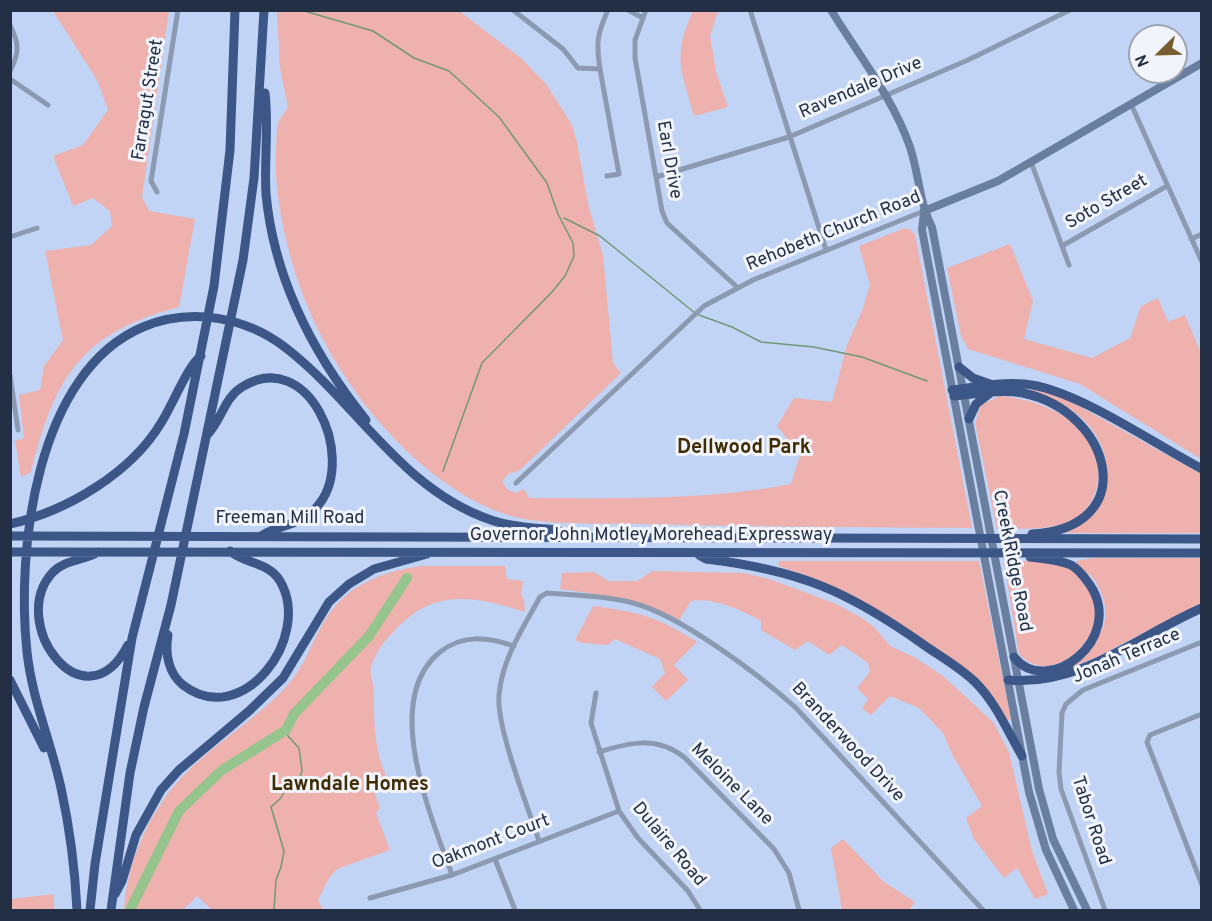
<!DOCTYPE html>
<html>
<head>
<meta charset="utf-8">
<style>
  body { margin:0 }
  #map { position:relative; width:1212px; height:921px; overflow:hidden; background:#c1d4f5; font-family:Overpass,sans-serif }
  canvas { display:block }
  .frame { position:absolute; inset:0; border:12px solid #232f44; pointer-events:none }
  .north { position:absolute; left:1128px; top:24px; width:60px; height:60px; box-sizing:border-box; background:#f1f4fa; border:2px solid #9fa5b1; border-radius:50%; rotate:247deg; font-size:16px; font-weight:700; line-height:24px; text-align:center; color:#232f44 }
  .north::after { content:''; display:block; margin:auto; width:21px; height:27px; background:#775e2f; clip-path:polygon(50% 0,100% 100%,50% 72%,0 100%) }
</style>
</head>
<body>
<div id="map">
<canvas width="1212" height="921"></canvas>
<div class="frame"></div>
<div class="north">N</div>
</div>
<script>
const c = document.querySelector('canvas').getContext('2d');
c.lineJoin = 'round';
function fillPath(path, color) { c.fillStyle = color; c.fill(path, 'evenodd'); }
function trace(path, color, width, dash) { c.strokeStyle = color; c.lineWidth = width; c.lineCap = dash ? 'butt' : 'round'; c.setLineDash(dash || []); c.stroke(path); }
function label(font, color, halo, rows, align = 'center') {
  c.font = font + ' Overpass,sans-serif'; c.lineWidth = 6; c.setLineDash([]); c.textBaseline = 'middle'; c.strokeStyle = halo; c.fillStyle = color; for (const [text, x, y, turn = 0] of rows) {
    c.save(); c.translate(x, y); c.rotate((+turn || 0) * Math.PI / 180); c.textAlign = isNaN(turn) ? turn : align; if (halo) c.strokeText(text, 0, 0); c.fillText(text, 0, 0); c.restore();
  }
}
fillPath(new Path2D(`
  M53 11H169L142 197 149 211 195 219 179 307C81 333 55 376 31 472L21 477 15 441 24 438 19 395 40 390 44 366 63 340 45 251 91 245 112 226 110 211 93 198 73 206 53 156 83 145 108 110 97 80Z
  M277 11H459L521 58 546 84 572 125 577 143 589 208 603 255 613 363 621 373 520 470 508 474 502 482 508 490 516 493 524 489 529 498C616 498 704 501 791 484L800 455 777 426 794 398 832 402 847 345 862 311 870 285 859 246 905 228 911 230 915 235 972 528C862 527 751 527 641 524 598 523 536 527 496 511 406 474 328 372 298 281 284 238 274 193 276 148 277 141 276 131 278 124 280 118 285 112 288 107L280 68Z
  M693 11H718L710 36 716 72 728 107 694 116C681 69 672 57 693 11Z
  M1010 244 1033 301 1024 339 1092 358 1130 338 1141 306 1158 298 1168 322 1185 315 1201 353V459L1080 384 968 349 961 336 947 268Z
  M1024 389 1048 392 1068 400 1201 474V533H1068V531C1117 507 1119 449 1078 415 1063 402 1043 396 1024 389Z
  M999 396C1044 399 1112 429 1097 486 1094 501 1084 515 1070 521 1049 531 1020 528 997 529L975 423 981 405Z
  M1093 558H1201V603L1097 657 1056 673C1089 651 1121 629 1097 584 1092 574 1080 570 1076 561Z
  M779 561H979L1011 719 1007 720C990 690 965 674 938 654 886 615 842 585 778 566Z
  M1004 562C1025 561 1054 558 1072 570 1082 576 1087 585 1091 595 1093 601 1096 607 1096 613 1095 648 1048 686 1019 654Z
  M420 566H505L507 579 523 581 521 596 524 599 525 612C476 596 435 588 397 628 386 638 376 652 371 666 369 674 374 685 374 693 374 723 374 746 385 774V780L372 785 380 808 376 813 390 850 337 869 329 878 318 900 323 910H212L197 896 183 910H124C127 859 152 805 190 769 220 740 257 718 286 687 304 668 312 642 325 620 346 585 382 572 420 566Z
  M652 571 744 573 769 579 834 603 862 618 874 627 890 646 914 657 943 676 993 722 1009 752 1032 851 1048 894 1035 899 1017 868 1004 878 974 839 966 818 982 806 952 754 943 733 919 708 890 696 871 715 862 708 868 699 857 688 870 672 868 663 842 645 829 655 808 641 795 650 761 630V621C742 610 712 597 691 601L679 620C641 599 602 595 560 589L562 573 594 572 608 581H637Z
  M593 606C640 612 658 617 697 642L674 665 688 680 666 701 652 687 665 673 660 659 615 639 608 645 582 643 575 640Z
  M843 839 884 882 915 902 909 910H842L831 848Z
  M54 894V910H11V899Z`), '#eeb1ae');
trace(new Path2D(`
  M301 10 373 31 414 58 449 71 499 117 547 183 558 214 573 243 574 256 565 276 552 292 482 363 443 471
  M564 218 600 236 695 313
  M699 315 732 327 761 342 814 347 862 357 927 381
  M274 910 276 880 281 867 284 851 271 807 281 798 288 785 299 780 302 771 299 748 288 736 286 730`), '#739877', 1.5);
trace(new Path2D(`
  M130 910 179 811 222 770 286 730 294 714 369 636 407 578`), '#95c58d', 10);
trace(new Path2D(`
  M513 10 563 49 578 68 600 69C596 43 597 34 608 10
  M628 10 643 18
  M646 10 635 40V58L662 211 667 223 737 287
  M750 10 826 250
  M10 25C19 43 20 52 10 71
  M600 69 619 174 607 176
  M10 79 48 105
  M1131 104 1202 262
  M1031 162 1069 265
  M656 177 789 137 968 60 1070 10
  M157 192 151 181 178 10
  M10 237 37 228
  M1191 239 1202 234
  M1062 246 1167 186
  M10 375 18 430
  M516 483 704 306 753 280 924 211
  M596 693 591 723 619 811 638 838 688 891 700 910
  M1202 714 1150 735 1147 742 1202 885
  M599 752C631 742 656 736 684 757L774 849 789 873 799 910
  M539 841C528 807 496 727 499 695 502 659 523 628 540 597L547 593C575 595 606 596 633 603 680 615 758 674 795 707L983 910
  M495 859 515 910
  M452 875C432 818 380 700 440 652 463 634 487 637 514 646
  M370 898 452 875 619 811
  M1105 910 1061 789 1059 772 1062 713 1066 704 1083 690 1202 642`), '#8c9ab1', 5);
trace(new Path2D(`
  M831 10C858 54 893 98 910 147 919 174 919 202 932 227L1039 789 1053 839 1087 910
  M924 211 998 181 1202 63
  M924 213 922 230 1029 792 1046 850 1074 910`), '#6a7ea0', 8);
trace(new Path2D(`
  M265 93C269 127 264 160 266 194 274 280 313 354 366 420
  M959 367 973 378 990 384
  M952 390C976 387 1001 382 1025 384 1076 389 1154 444 1202 469
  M954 396C976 394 1000 389 1023 393 1113 412 1142 528 1032 534
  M969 419 976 404 989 394
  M208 434C222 419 224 398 242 387 308 346 356 455 320 503 301 529 284 521 261 536
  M10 524C67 511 131 473 161 423 172 406 188 365 201 356
  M10 536 1202 539
  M10 552 1202 553
  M98 552C84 561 66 559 53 572 6 622 84 729 128 645
  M699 555 706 559C799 570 848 591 924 645 941 657 961 668 976 683 996 703 1008 732 1022 756
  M168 635C165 653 168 673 183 685 242 731 313 637 280 581 269 562 245 564 230 551
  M1014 657C1047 699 1126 639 1090 585 1085 578 1079 569 1071 565 1058 559 1044 559 1030 557
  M10 680 44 748
  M1008 680C1080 687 1139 635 1202 608
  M115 894 122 881 136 835 161 790 179 770 249 711 283 678 329 602 349 584 374 569 427 554
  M77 910C75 869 70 829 61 788 51 742 32 699 27 652 16 550 36 372 143 327 191 307 246 317 286 348 357 403 402 490 491 520 512 527 536 528 558 530L568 536
  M90 910 95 864 132 638 184 434 214 286 230 150 235 10
  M111 910 130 773 144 707 171 605 243 260 254 178 264 10`), '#3c5787', 9);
label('18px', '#232f44', '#f1f4fa', [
  ["Ravendale Drive",861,89,-23],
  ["Farragut Street",149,100,-81],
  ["Earl Drive",668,160,80],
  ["Soto Street",1107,203,-30],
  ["Rehobeth Church Road",834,232,-22],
  ["Freeman Mill Road",290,519],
  ["Governor John Motley Morehead Expressway",651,536],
  ["Creek Ridge Road",1011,561,79],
  ["Jonah Terrace",1127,657,-23],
  ["Branderwood Drive",847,743,47],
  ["Meloine Lane",731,785,45],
  ["Tabor Road",1090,821,72],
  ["Oakmont Court",491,843,-21],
  ["Dulaire Road",668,845,50]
]);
label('bold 20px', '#402d04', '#f1f4fa', [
  ["Dellwood Park",744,449],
  ["Lawndale Homes",350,786]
]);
</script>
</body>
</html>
